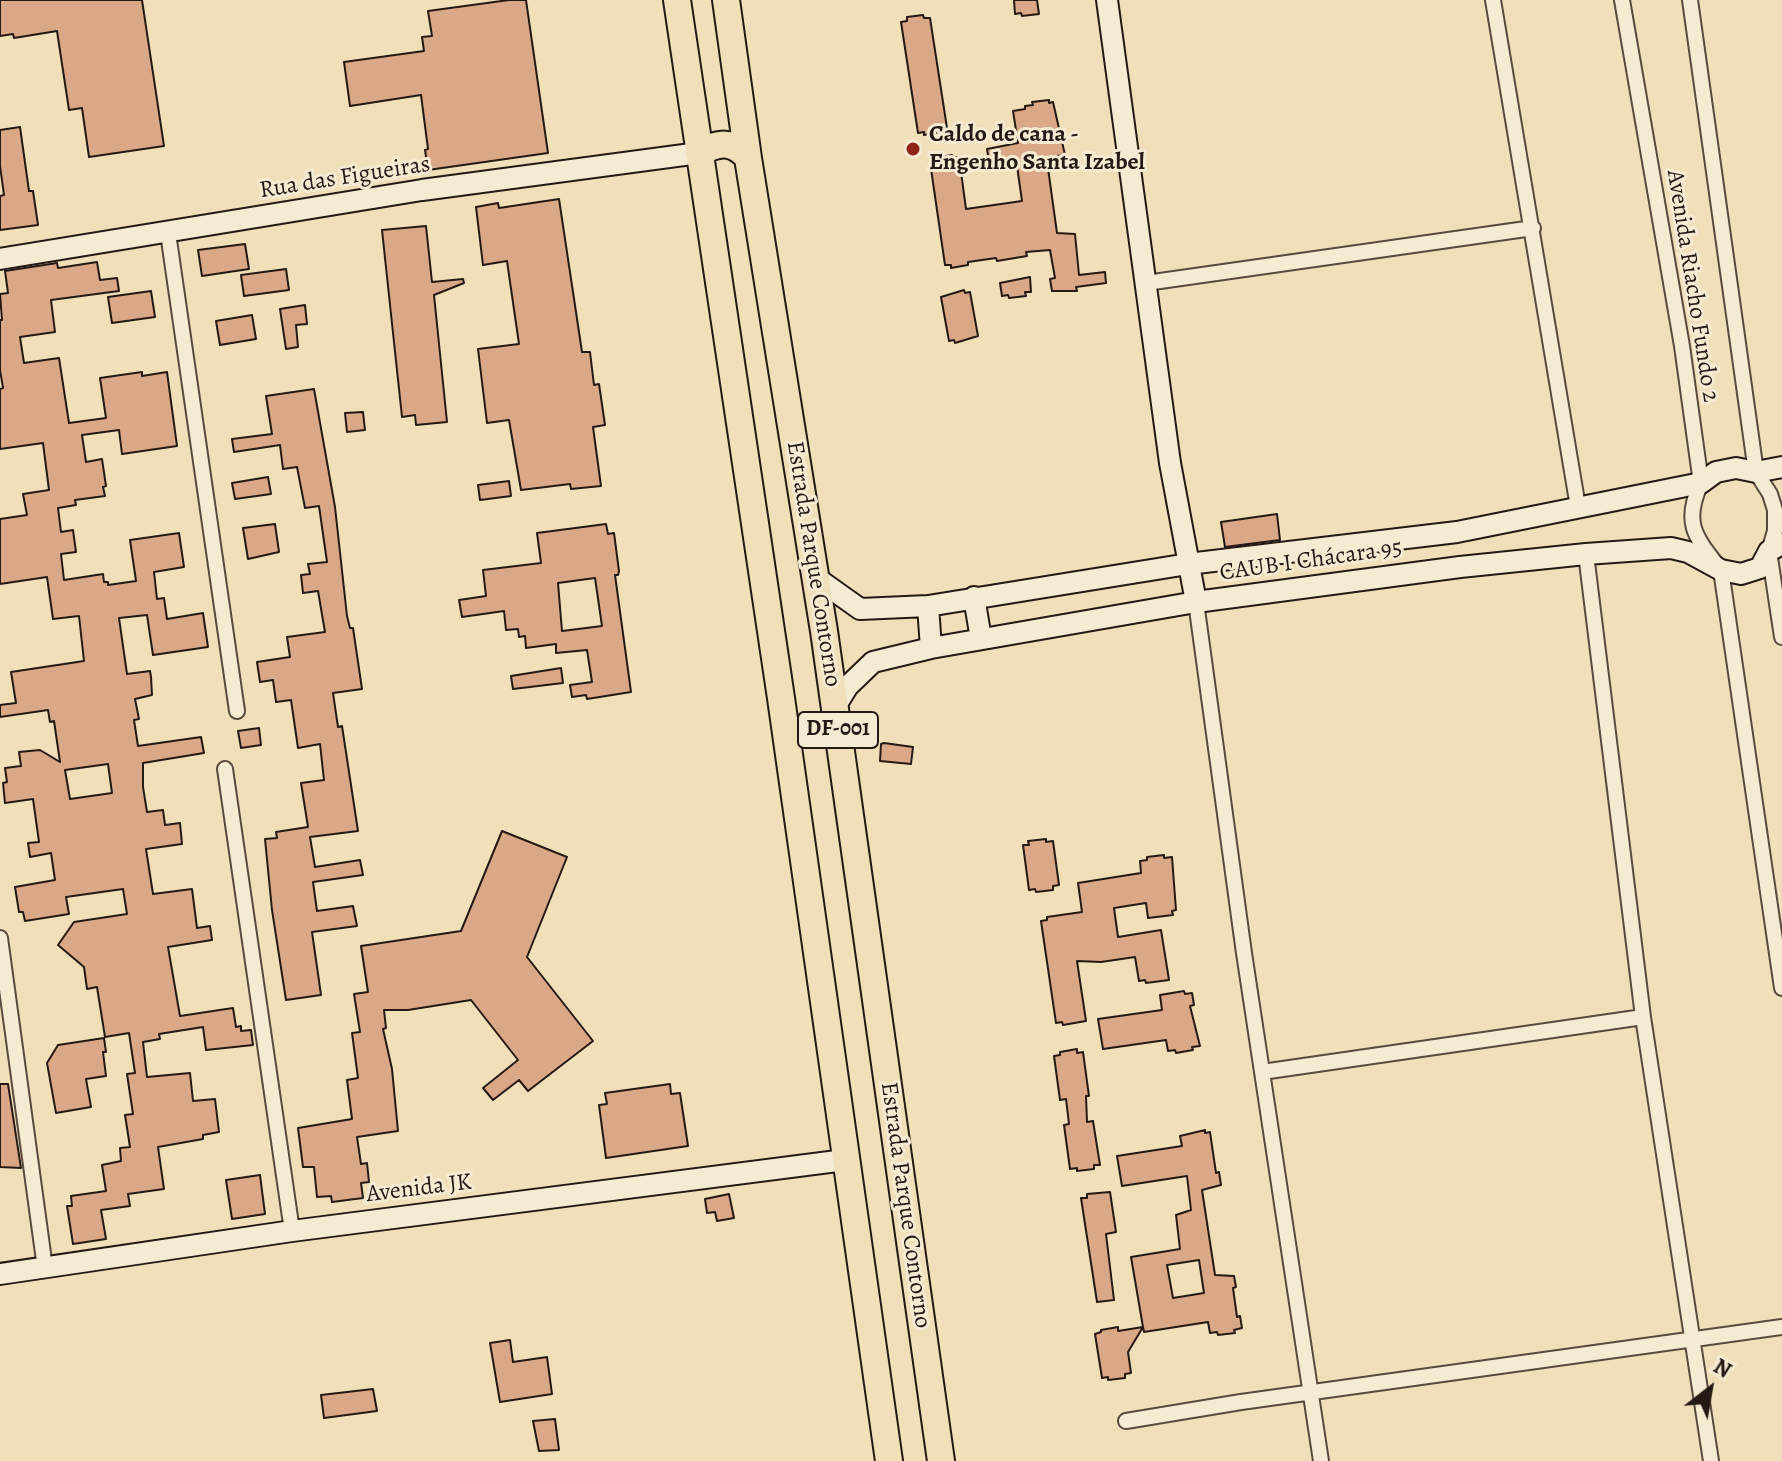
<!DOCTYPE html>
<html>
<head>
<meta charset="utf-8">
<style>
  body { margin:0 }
  #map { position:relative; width:1782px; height:1461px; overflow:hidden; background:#f0dfb9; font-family:Alegreya,serif }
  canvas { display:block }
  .north { position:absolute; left:1670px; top:1349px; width:80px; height:80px; -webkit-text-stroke:6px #f5ead2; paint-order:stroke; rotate:31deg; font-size:22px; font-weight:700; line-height:32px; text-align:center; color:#251915 }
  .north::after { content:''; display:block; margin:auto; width:28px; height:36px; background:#251915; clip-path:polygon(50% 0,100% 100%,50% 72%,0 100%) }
</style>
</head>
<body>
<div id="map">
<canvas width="1782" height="1461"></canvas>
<div class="north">N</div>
</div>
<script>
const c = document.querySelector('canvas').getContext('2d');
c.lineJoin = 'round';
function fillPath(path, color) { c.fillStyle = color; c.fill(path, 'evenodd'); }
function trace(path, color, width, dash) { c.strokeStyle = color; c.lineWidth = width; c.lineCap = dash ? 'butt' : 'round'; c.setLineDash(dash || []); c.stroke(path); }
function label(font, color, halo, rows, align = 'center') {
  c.font = font + ' Alegreya,serif'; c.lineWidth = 6; c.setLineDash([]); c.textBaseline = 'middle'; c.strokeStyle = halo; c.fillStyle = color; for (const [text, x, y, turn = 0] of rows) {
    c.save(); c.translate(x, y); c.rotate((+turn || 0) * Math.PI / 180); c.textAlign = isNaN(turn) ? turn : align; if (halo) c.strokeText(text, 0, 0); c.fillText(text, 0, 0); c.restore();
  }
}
const building = new Path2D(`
  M0 0H142L164 146 89 157 82 108 69 110 57 31 14 38 13 34 0 36Z
  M509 0H526L548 153 428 170 425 150 428 149 421 95 350 106 344 62 424 51 422 37 432 36 428 11Z
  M1014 0H1037L1039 14 1022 16 1021 13 1015 14Z
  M923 15 924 18H930L947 128 941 129V132L924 135V132L918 133 901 22 907 21V17Z
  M1049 100V103L1053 102 1065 155 1057 156V159L1047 161 1057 233 1075 234 1079 275 1105 272 1106 283 1076 287 1077 291H1052L1050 279 1055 278 1050 250 1026 252 1027 256 997 261 996 258 968 262V265L951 268V265H945L930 162 936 160V158L952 155 953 158 959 157 966 209 1022 201 1016 159 989 162 987 149 1018 143 1013 111 1025 109V106L1033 105 1032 102Z
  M20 127 29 191H33L38 225 0 230V196L4 195 0 166V130Z
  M559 199 582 352H590L594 385 599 384 605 425 593 427 601 486 571 489 570 484 521 490 509 420 487 423 478 349 519 344 507 261 483 265 476 207 498 203 499 208Z
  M426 226 432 282 463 279 464 283 434 295 447 422 416 425 415 415 402 417 382 230Z
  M245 244 249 269 202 276 198 250Z
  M97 262 100 280 117 278 119 291 51 300 55 332 20 337 24 363 59 358 69 423 106 418 100 378 142 372V376L167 372 177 446 122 454 119 430 82 435 86 462 102 459 106 486 103 487 105 496 75 500 76 505 58 508 61 532 73 530 76 552 61 554 64 580 103 574 104 582H108V585L136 581 130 540 179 533 184 567 154 572 157 599 164 598 167 619 203 613 208 647 153 655 147 615 119 618 127 674 150 671 151 677 152 695 135 699 139 719 134 720 138 746 201 737 204 753 143 763V787L147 812 163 810 165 825 180 823 182 844 146 849 153 894 192 889 197 928 210 926 212 940 168 947 180 1016 233 1008 236 1027 241 1026V1031L251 1030 253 1045 206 1050 203 1027 159 1034 160 1039 143 1042 147 1077 190 1073 193 1101 215 1099 219 1132 203 1135V1139L158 1147 164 1189 128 1194 130 1206 101 1210 106 1239 73 1244 67 1206H72L71 1196 106 1191 102 1165 121 1161 120 1148 130 1147 125 1115 133 1114 127 1074 135 1073 129 1033 105 1037 97 987 87 989 84 967 58 945 74 922 127 914 123 889 66 897 69 914 25 921 23 912H19L15 887 55 880 51 853 30 857 28 843 39 842 33 799 5 803 3 783 7 782 5 768 21 766 19 752 40 750 60 762 54 721 50 722 48 710 0 717V705L16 703 11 672 84 661 79 616 53 619 47 577 0 584V519L27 515 23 494 49 490 43 443 0 449V389L3 388 0 370V320H2L0 294 8 293 5 271 57 263 58 268ZM108 764 112 793 70 799 65 770Z
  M286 269 289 290 244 296 241 275Z
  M1030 277 1031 292H1025L1026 296 1009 298 1008 295 1002 296 1000 283Z
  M964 290 965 293 970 292 978 336 955 343 954 340 949 341 941 297Z
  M151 291 155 317 112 323 108 297Z
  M305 305 307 324 296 325 298 347 286 349 280 309Z
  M252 315 256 339 220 345 216 321Z
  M314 389 335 507 347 616 350 628H353L362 689 333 693 338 727 342 726 358 831 310 837 315 867 360 860 363 875 313 882 317 911 353 906 357 926 312 932 321 995 286 1000 272 910 265 839 277 838 276 832 308 827 301 783 324 780 320 744 298 748 291 700 276 702 273 680 260 682 257 662 290 657 287 637 325 632 318 591 303 593 301 575 310 574 308 564 327 562 319 506 305 508 297 467 283 469 280 445 234 452 232 439 272 434 266 396Z
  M363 412 365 430 347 432 345 413Z
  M268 477 271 494 235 499 232 483Z
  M509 481 511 496 480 500 478 485Z
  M1277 514 1280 540 1225 547 1221 522Z
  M275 524 279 552 248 559 243 528Z
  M606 524 608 534 614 533 619 571 618 575H615L631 692 587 699 586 695 572 697 570 685 592 682 587 650 556 653V644L526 648 525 636 519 637 518 629 506 630 504 611 462 617 459 600 486 596 483 570 541 563 537 533ZM595 578 602 626 562 631 558 583Z
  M561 668 563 683 513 689 511 676Z
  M259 728 261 745 241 748 238 731Z
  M884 743 913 747 911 764 880 761 881 744Z
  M502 831 567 857 527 957 593 1041 528 1091 519 1080 493 1100 483 1088 518 1060 471 1000 408 1010H384L386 1028 383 1029 392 1069 398 1131 357 1137 361 1164 367 1163 369 1182 361 1183 363 1198 332 1202 331 1196 317 1197 314 1167H303L298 1128 352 1119 347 1080 358 1078 352 1033 360 1032 354 994 368 992 361 946 461 931Z
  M1046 839V842L1053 841 1059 885 1053 886V890L1036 892 1035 889 1029 890 1023 845H1029L1028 841Z
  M1164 855V858L1172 857 1176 910 1172 911 1173 915 1148 918 1146 903 1114 908 1118 937 1161 930 1169 980 1146 983 1145 980 1139 981 1135 957 1101 962 1077 961 1086 1021 1063 1025 1062 1022 1056 1023 1041 921 1047 920V917L1082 912 1078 883 1141 873 1140 861 1147 860V857Z
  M1184 991 1185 994 1192 993 1194 1005 1190 1006 1200 1046 1192 1047 1193 1050 1176 1053 1175 1050 1168 1051 1166 1040 1103 1049 1098 1019 1162 1010 1160 995Z
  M104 1038 106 1052H103L106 1076 86 1079 91 1107 56 1113 47 1063 58 1045Z
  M1077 1049V1053L1083 1052 1089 1096H1086L1087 1122 1093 1121 1100 1165H1094V1169L1077 1171V1168L1070 1169 1064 1125 1069 1124 1066 1099 1060 1100 1054 1056 1060 1055V1052Z
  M0 1084H8L21 1168 0 1167Z
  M670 1084 671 1094 680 1093 688 1146 606 1158 599 1105 607 1104 605 1093Z
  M1205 1130V1133L1210 1132 1216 1173 1219 1172 1221 1185 1202 1190 1215 1275 1234 1276 1236 1287 1233 1288 1237 1317 1240 1316 1242 1328 1234 1330 1235 1333 1218 1335 1217 1332 1210 1333 1208 1322 1144 1332 1143 1327 1128 1352 1131 1373 1125 1374V1378L1108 1380V1377L1102 1378 1095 1334 1101 1332V1330L1118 1327V1331L1143 1327 1131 1257 1180 1249 1176 1215 1191 1210 1187 1176 1122 1186 1117 1156 1182 1146 1180 1136ZM1199 1260 1204 1293 1173 1298 1167 1265Z
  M260 1175 265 1214 232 1219 226 1180Z
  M1110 1192 1116 1232 1106 1234 1114 1300 1097 1302 1081 1198H1087V1194Z
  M729 1194 734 1218 717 1221 715 1212 707 1213 705 1199Z
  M510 1340 513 1362 547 1357 552 1394 500 1402 490 1343Z
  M373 1389 377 1411 324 1418 321 1395Z
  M555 1419 559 1450 539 1451 533 1421Z`);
fillPath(building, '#daa787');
trace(building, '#251915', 2);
const street = new Path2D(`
  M1493 0 1578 507
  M1622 0 1682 346 1701 483C1682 524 1696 538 1721 570L1782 988
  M1690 0 1756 472 1770 494 1775 510V531L1769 551 1782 637
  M168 233 237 711
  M1146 283 1533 228
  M1586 554 1643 1017 1711 1461
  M1196 602 1244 953 1321 1461
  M225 769 292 1231
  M0 938 45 1268
  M1262 1072 1643 1017
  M1126 1421 1241 1402 1782 1327`);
const secondary = new Path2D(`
  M1107 0 1170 463 1196 602
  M0 259 422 190 699 153
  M815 577 860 609 928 606 1188 564 1457 532 1701 483 1716 472 1736 468 1756 472 1782 467
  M974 597 981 639
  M928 606 931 648
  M835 707 848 686 873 662 931 648 1196 602 1460 567 1586 554 1671 548 1688 552 1721 570 1741 574 1760 568 1769 551 1782 544
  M0 1274 292 1231 845 1160`);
const highway = new Path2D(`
  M677 0 781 698 889 1461
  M726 0 748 158 824 631 941 1461
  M699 153C718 142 733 140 748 158`);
trace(street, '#584a3e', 18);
trace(secondary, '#251915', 24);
trace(highway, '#251915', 30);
trace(street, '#f5ead2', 14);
trace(secondary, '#f5ead2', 20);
trace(highway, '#f0dfb9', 26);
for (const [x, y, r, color] of [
  [913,149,8,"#8f2418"]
]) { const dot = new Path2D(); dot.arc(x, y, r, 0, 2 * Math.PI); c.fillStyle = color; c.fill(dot); trace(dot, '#f5ead2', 3); }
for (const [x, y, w] of [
  [838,730,80]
]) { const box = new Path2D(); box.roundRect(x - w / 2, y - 18, w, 36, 6); c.fillStyle = '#f5ead2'; c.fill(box); trace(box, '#251915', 2); }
label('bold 22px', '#251915', null, [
  ["DF-001",838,730]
]);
label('bold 24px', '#251915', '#f5ead2', [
  ["Caldo de cana -",929,135],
  ["Engenho Santa Izabel",929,163]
], 'left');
label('24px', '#251915', '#f5ead2', [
  ["Rua das Figueiras",345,178,-9],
  ["Avenida Riacho Fundo 2",1692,286,81],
  ["CAUB I Chácara 95",1311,561,-8],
  ["Estrada Parque Contorno",813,564,81],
  ["Avenida JK",419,1189,-7],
  ["Estrada Parque Contorno",905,1205,82]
]);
</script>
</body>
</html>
